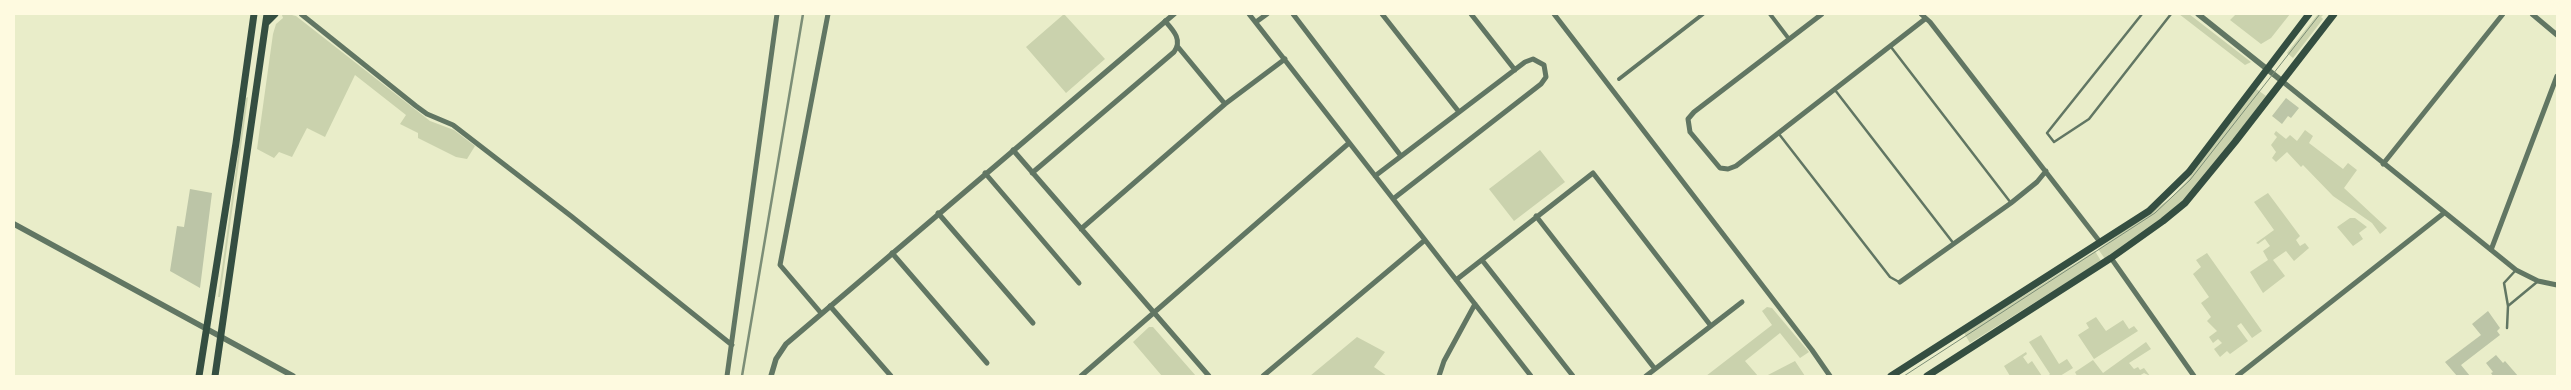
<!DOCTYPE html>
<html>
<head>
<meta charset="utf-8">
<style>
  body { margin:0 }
  #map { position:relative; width:2571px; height:390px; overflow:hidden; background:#e9edc9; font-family:Jost,sans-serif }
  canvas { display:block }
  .frame { position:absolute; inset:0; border:15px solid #fefae0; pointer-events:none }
</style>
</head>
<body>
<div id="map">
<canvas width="2571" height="390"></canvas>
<div class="frame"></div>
</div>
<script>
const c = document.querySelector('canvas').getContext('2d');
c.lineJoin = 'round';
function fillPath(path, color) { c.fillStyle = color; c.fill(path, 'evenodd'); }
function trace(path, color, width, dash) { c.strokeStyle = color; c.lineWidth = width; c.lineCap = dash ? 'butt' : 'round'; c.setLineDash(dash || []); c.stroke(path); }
fillPath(new Path2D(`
  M288 14 296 16 430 121 454 130 475 146 467 159 456 157 418 138V133L400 124 406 115 355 75 325 137 307 128 292 157 279 152 274 158 257 149 273 34 276 24 283 18 282 15Z
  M1064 14 1105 59 1066 93 1026 47Z
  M2179 14H2189L2251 62 2245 65Z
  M2236 14H2290L2271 38 2261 44 2230 20Z
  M2318 14H2324L2321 17 2323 19 2293 58 2287 53Z
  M2255 88 2266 96 2197 188 2179 207 2105 259 2098 249 2171 198 2187 181Z
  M248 97 220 297H218L246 98Z
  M2305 130 2313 136 2309 143 2343 169 2348 163 2357 170 2344 188 2387 228 2380 234 2372 223 2333 196 2303 165 2301 167 2287 152 2276 162 2272 158 2276 152 2271 145 2277 137 2274 134 2276 131 2286 139 2290 135 2297 141Z
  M1540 150 1565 182 1514 221 1489 189Z
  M2268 193 2300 236 2296 240 2300 246 2305 243 2309 248 2294 261 2286 251 2273 260 2285 276 2263 293 2250 272 2268 260 2263 251 2270 246 2265 239 2258 244 2256 243 2274 230 2254 202Z
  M2350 218H2355L2367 227 2359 233 2363 239 2353 246 2337 227Z
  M2095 251 2101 261 1970 343 1964 333Z
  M2207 253 2262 331 2252 338 2241 323 2237 326 2248 341 2230 354 2227 351 2220 357 2214 349 2222 343 2218 339 2213 343 2209 337 2217 331 2207 321 2211 317 2201 303 2209 297 2193 274 2201 267 2196 260Z
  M1767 307 1772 308 1809 352 1800 358 1780 333 1745 361 1758 376H1706L1772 325 1762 311Z
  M2096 317 2106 331 2123 320 2129 329 2134 326 2138 331 2094 359 2078 335 2089 328 2086 323Z
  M1149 327H1153L1196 376H1162L1133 342Z
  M2041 335 2059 364 2067 359 2073 368 2060 376H2048L2050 374 2029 342Z
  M1357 337 1385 352 1374 367 1387 376H1310Z
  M2146 342 2151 349 2129 363 2134 369 2138 367 2140 370 2144 368 2150 376 2144 373 2139 376H2077L2075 372 2093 360 2103 373Z
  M2026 352 2027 354 2023 357 2028 364 2032 361 2042 376H2010L2004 366Z
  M1795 361 1805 376H1766Z`), '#cad2ad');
fillPath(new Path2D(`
  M2286 98 2299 108 2291 118 2288 116 2282 124 2272 116Z
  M190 189 212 193 200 288 170 271 177 226 184 227Z
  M2488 311 2500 328 2497 331 2500 335 2461 365 2470 376H2457L2445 362 2481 335 2472 324Z
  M2496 355 2503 363 2505 361 2518 376H2493L2491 373 2493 372 2486 363Z`), '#bcc5a7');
trace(new Path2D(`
  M2142 14 2047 133 2054 142 2089 119 2171 14
  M1891 47 2011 203
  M1835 90 1954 244
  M1779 134 1890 277 1899 282
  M2508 306 2504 283 2516 270
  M2507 328 2508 306 2537 282`), '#617663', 2.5);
trace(new Path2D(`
  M1770 14 1789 39
  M1619 79 1703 14`), '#617663', 4);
trace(new Path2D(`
  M301 14 416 106 427 114 453 125 571 216 732 345
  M1249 14 1531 376
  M1293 14 1401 156
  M1382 14 1459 112
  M1471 14 1515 70
  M1554 14 1812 350 1830 376
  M1822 14 1694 112 1688 119 1690 132 1720 168 1728 169 1736 166 1925 19
  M1921 14 1930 22 2100 242
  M2532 14 2557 35
  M1256 22 1267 14
  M1178 47 1225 104
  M2282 81 2516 270 2538 281 2557 285
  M1013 150 1209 376
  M2383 164 2503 14
  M985 173 1079 283
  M1032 173 1174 52C1183 40 1173 30 1165 21
  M1375 176 1525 62 1533 59 1544 65 1546 77 1541 84 1393 199
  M938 213 1033 323
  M1536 216 1655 369
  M1081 229 1225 104 1285 59
  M2491 250 2557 76
  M892 253 987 363
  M2111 258 2194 376
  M1482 260 1573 376
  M1456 280 1593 173 1711 326
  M1900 282 2011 203 2037 182 2046 171
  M830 306 891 376
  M821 313 780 265 828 14
  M727 376 777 14
  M1081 376 1349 143
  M1263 376 1425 240
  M1439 376 1444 361 1475 304
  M1646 376 1742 302
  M2237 376 2444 213`), '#617663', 5);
trace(new Path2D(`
  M2198 14 2282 81
  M14 224 293 376
  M771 376 776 359 786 344 1174 14`), '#617663', 5.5);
trace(new Path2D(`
  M266 23 275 14
  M199 376 236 143 254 14
  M215 376 267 14
  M1891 376 2149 211 2189 172 2309 14
  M1927 376 2111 258 2163 221 2185 203 2235 142 2334 14`), '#344e41', 7);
trace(new Path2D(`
  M1904 376 2155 213 2190 180 2320 14`), '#7c8e77', 1);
trace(new Path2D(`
  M742 376 803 14`), '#7c8e77', 2.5);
</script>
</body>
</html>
